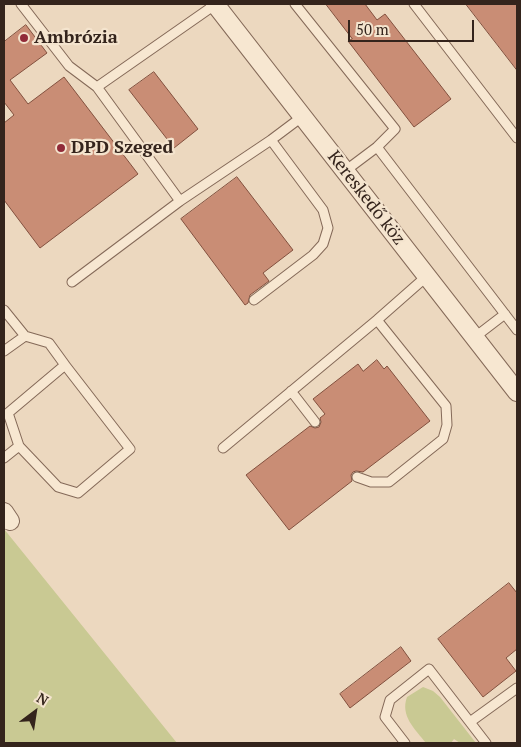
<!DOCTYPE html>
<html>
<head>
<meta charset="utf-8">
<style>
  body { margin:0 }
  #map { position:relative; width:521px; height:747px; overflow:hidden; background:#ecd8bf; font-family:"PT Serif",serif }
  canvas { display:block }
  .frame { position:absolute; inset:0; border:5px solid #34241c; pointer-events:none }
  .north { position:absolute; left:10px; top:687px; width:50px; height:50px; -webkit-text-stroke:4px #f4e4ce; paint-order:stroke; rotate:31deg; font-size:14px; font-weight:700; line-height:20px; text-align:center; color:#34241c }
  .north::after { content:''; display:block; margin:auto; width:18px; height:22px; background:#34241c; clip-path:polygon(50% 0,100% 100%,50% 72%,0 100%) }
  .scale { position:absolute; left:348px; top:20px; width:126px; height:22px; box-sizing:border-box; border:2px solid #34241c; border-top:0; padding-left:6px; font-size:15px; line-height:18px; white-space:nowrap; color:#34241c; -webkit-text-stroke:4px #f4e4ce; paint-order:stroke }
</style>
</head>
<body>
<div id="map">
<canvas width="521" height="747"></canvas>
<div class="frame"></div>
<div class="north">N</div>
<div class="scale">50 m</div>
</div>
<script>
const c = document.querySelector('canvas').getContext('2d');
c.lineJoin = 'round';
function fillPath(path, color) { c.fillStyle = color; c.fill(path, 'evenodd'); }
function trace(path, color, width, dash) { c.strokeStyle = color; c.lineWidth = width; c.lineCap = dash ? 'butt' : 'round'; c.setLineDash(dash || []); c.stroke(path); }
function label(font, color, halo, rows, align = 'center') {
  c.font = font + ' "PT Serif",serif'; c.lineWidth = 4.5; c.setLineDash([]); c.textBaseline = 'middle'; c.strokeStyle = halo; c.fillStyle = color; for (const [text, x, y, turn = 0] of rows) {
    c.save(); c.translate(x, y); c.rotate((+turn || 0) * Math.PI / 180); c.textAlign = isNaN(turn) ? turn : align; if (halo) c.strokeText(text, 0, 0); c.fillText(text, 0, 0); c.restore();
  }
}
fillPath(new Path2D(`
  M4 529 177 743H4Z
  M423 687 433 691 440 697 476 743H460L454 739 451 743H426C415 729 400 716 407 697Z`), '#c9c993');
const building = new Path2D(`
  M326 4H365L377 20 385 14 451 99 414 127 348 41 352 39Z
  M466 4H517V70Z
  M26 25 47 53 10 80 28 104 64 77 138 174 40 248 4 200V123L14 115 4 102V42Z
  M154 72 198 129 174 148 129 90Z
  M237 177 293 250 263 273 269 281 250 295 248 303 245 305 181 219Z
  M377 360 384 369 387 366 430 421 363 472 356 471 353 472 351 475 352 481 289 530 246 475 310 426 315 428 319 427 321 422 320 418 325 414 313 399 358 364 363 371Z
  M509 583 517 593V649L506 658 516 671 483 697 438 639Z
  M401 647 411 661 350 708 340 694Z`);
fillPath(building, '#c98d75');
trace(building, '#82503e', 1);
const lane = new Path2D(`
  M21 4 69 66 97 87 216 4
  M295 4 395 129 377 147 345 171
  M414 4 517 138
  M97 87 180 201
  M377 147 517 330
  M72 282 180 201 271 140 303 116
  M254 300 313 255 323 244 328 228 323 210 271 140
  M4 310 25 336
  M475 337 505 314
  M4 351 25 336 49 343 65 365 8 413 19 446 4 458
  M291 391 315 422
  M19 446 58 487 78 493 130 449 65 365
  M223 448 377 320 427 276
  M357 477 371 482H389L443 439 447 425 446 406 377 320
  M470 722 517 688
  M405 743 385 717 390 700 429 669 486 743`);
const street = new Path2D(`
  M215 4 517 392
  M4 512 10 521`);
trace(lane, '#846958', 11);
trace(street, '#846958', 20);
trace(lane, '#f7e7d1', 9);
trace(street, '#f7e7d1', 18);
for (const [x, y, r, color] of [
  [24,38,5,"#912a38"],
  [61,148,5,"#912a38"]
]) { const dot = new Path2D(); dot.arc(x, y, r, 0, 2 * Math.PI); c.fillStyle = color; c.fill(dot); trace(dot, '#f4e4ce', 2); }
label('bold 18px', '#34241c', '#f4e4ce', [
  ["Ambrózia",34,38],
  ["DPD Szeged",71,148]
], 'left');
label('18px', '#34241c', '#f4e4ce', [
  ["Kereskedő köz",366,198,52]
]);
</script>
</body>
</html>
